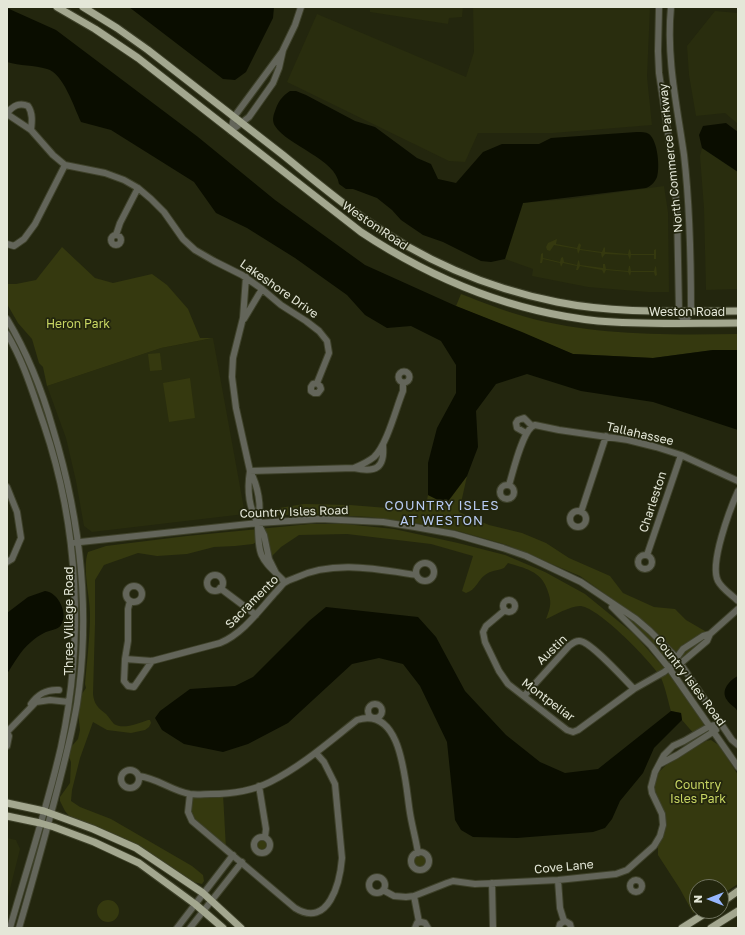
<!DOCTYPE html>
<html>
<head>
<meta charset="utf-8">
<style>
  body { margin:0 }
  #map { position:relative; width:745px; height:935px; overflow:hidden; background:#23260e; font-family:"Golos Text",sans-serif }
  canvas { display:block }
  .frame { position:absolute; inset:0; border:8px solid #e4e7d8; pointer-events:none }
  .north { position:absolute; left:689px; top:879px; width:40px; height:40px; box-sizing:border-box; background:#23260e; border:1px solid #70735f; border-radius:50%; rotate:270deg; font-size:11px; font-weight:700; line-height:16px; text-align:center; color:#e4e7d8 }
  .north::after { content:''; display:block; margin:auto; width:14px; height:18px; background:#96b6fd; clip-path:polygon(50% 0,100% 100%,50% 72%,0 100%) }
</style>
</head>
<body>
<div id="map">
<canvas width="745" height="935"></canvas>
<div class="frame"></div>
<div class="north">N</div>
</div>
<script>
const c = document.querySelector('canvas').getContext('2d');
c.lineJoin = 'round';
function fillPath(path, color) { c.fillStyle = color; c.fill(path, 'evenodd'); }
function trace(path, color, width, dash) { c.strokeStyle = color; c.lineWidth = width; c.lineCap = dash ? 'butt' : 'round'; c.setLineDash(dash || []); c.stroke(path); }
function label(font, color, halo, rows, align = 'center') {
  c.font = font + ' "Golos Text",sans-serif'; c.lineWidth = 3.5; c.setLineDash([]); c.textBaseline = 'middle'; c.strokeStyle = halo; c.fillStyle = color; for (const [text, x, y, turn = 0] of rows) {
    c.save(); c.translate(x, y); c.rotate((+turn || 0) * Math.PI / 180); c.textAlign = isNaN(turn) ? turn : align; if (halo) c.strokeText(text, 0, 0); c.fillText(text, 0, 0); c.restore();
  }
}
fillPath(new Path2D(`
  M369 7H463L462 17 449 18 448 24 370 12V7Z
  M473 7H650L647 77 652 125 553 133H478L465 162 449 161 287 82 317 14 466 77 474 52Z
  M715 11 738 13V124L725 113 696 116 689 75 687 46Z
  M702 148 738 172V289L706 290 704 208 700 156Z
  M664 186 668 212 669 292H648L588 287 532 276 533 269 505 259 523 203 569 199Z
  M213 338 245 514 92 532 84 526 76 481 66 438 47 386 161 348Z
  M7 838 16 840 20 849 7 901Z`), '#292d0e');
fillPath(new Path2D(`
  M557 239 556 244 577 248 579 243 581 245 580 249 602 252 604 247 605 248V252L628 254 629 250 630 249 631 254H654V250L656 249V259H654V255H631L630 260 628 255 605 254 602 258 601 253 580 250 578 254 577 249 554 245 550 251 547 250 546 247 548 243Z
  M62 247 95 278 113 283 152 274 167 285 188 309 200 338H213L161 348 47 386 43 367 39 363 32 339 18 323 7 304V284H16L36 280Z
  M543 253V258L560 262 561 258 563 257 564 262 577 265 578 261 579 260 580 265 603 268V264H605L606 269 628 271 629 266H630L631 271H654L655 267 656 266 657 275 655 276 654 272H631L630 276 628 272 606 270 604 274 602 270 580 266 578 270H576L577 266 563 263 561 267 560 263 543 259 542 263H540L541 254Z
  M461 294C482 302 504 311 526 317 595 336 668 335 738 334V350H713L653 358 573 354 456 306Z
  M160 353 162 370 150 371 148 354Z
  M190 378 195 418 169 422 163 383Z
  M467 476 459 512 489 525 522 533 546 543 569 558 610 576 623 593 654 607 675 609 686 620 710 634 707 641 669 668 632 626 618 603 580 576 507 545 458 531 416 523 370 517 308 514 260 516 261 511 304 504 350 505 425 511 428 495 446 504Z
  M310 524H345L394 529 458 543 505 555 545 572 585 594 634 634 666 670 703 720 704 728 695 735 682 720 681 713 671 711C668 701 664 680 658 673 646 657 600 609 581 606 572 605 555 615 546 619 551 606 552 602 547 589 541 571 524 568 508 563L504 568C497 571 491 570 485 575 478 580 476 590 466 593L462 591 473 556 431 544 347 534 299 535 281 547 269 559 268 563 258 541 253 544 235 546 214 547 187 554 157 556 138 553 104 565 95 580V624L93 694C94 704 98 708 106 714 109 717 111 721 114 724 123 730 139 723 148 720H150L151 723 149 727 145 730 131 733 107 730 93 722 80 758 72 790 71 801 80 807 111 819 192 866 203 875 204 881 202 884 193 882 70 817 65 811 60 801V797L70 783 71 762 69 757 71 747 78 739 80 730 77 703 79 698 86 688 85 684C87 661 90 637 90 614 90 596 82 568 88 552L106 546 187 536Z
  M711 740 720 746 738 775V884L721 895V887H697V911L693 913 680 889 658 855V843L663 837 665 829 664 819 654 791V780L659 772 668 763 706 741Z
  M190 794H223L226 849 191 819Z
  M254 845a8 8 0 1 1 16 0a8 8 0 1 1-16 0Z
  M411 861a9 9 0 1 1 18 0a9 9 0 1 1-18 0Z
  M97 911a11 11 0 1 1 22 0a11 11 0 1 1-22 0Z`), '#35390f');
fillPath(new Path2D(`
  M129 7H274L273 18 246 72 235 80 223 79Z
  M7 8 56 30 198 137 275 200 365 265 456 306 522 332 573 354 653 358 713 350H738V430L653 402 581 391 527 374 496 384 476 411 478 447 467 476 446 504 428 495V463L437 428 456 393V365L441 341 411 326 387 328 365 315 347 295 295 258 247 228 216 213 194 182 111 130 81 122C74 107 63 73 47 69 34 65 20 66 7 62Z
  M290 91H296L306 95 355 121 375 127 417 158 431 164 438 179 456 183 483 152 502 144H539L551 138 637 132C641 132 646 132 649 134 658 141 660 168 657 177 655 182 651 186 646 188L523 203 505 259 491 262 481 261 443 242 423 235 401 220 392 210 377 198 353 189H346L339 184C336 159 288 146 275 126 272 121 273 116 275 111 278 102 282 96 290 91Z
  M726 123 738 132V172L702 148 699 135 703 126Z
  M45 591C58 592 69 614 61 625 58 630 49 630 44 633 40 635 35 638 31 642 21 650 14 663 7 674V613L28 597Z
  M326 607 418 617 436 637 465 691 506 735 540 762 565 773 598 769 671 711 681 713 682 720 654 748 643 773 620 801 612 819 605 828 593 832 517 838 473 837 461 830 455 820 447 742 420 686 403 664 379 658 352 664 288 723 248 744 223 752 184 744 162 730 155 718 160 711 190 689 235 686 253 677 309 621Z
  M738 676V712C735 706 730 705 727 700 720 690 730 680 738 676Z`), '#0a0d00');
const minor = new Path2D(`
  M659 7 658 51 659 73 672 159 677 210 679 311 685 323
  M671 7C666 57 677 106 684 155 690 207 691 259 691 311L685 323
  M7 113C13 106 19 102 28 106 33 113 32 122 31 130
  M7 114 31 130 53 155 65 165 105 173 124 180 138 188 151 199 164 212 183 239 195 250 214 261 242 275 262 289 281 305 306 321 319 331 327 341 329 353 317 383 313 384 311 387V391L314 393H318L321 389 320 386 317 383
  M231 131 249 117 273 83 279 68 283 50 295 25 301 7
  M231 131 234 117 282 52
  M116 235 120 223 138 188
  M111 240a5 5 0 1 1 10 0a5 5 0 1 1-10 0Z
  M7 244 14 246 24 239 35 224 65 165
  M246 277 243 318 233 358 232 377 236 408 250 471C258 486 262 506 258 523 249 508 247 489 250 471
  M7 319C28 354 42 390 53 429 80 518 91 612 77 704 71 739 62 772 53 806 42 847 31 887 19 928
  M244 319 262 289
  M7 334C24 362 33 394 44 425 79 528 84 641 61 747 47 808 27 868 10 928
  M398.5 377a5.5 5.5 0 1 1 11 0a5.5 5.5 0 1 1-11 0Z
  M526 433 517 428 516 423 518 420 524 418 532 426
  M354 468C376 473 385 468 383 445
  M250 471 354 468C361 465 368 462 374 457 387 445 396 408 403 391V383
  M500 492a7 7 0 1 1 14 0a7 7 0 1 1-14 0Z
  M509 485C513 472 523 428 535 425L559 430 628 440 656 447 681 455 738 481
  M7 487 17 512 21 538 12 559 7 562
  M738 491C730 509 709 564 718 581 722 589 732 595 738 601
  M570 519a8 8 0 1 1 16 0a8 8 0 1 1-16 0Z
  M581 512 606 436
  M71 543 258 523 320 519 383 522 415 527 454 534 503 548 526 556 581 582 636 619 650 631 676 657 732 740 738 745
  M638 562a7 7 0 1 1 14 0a7 7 0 1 1-14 0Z
  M647 555 681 455
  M416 572a9 9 0 1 1 18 0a9 9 0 1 1-18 0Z
  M276 573 269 559 264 535 258 523C258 559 261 558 285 582
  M207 583a8 8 0 1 1 16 0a8 8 0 1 1-16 0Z
  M126 594a8 8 0 1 1 16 0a8 8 0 1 1-16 0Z
  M220 588 256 615
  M503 606a6 6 0 1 1 12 0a6 6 0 1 1-12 0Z
  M130 601 128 609V641L125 659 152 661 220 643C242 634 258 612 274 594 277 591 281 586 284 583 287 581 292 579 295 578 333 560 376 569 416 575
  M612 607 651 646 669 668 738 767
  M505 610 486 626 483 632 485 642 499 671 508 684 567 730 573 732 578 730 634 689 664 672 669 668 683 649 703 636 710 634
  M125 659 124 681 128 686 134 687 152 661
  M669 668 681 663 707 641 710 634 738 609
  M524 696 569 646C572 644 575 640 580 641 591 642 624 679 634 689
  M31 704C38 694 46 689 59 690
  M368 711a7 7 0 1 1 14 0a7 7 0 1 1-14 0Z
  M7 732 36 702 50 700 69 702
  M7 746 9 736 7 732
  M660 764 677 755 716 730
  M121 779a9 9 0 1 1 18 0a9 9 0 1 1-18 0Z
  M139 776C157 778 172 791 190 794 197 795 204 794 211 794 231 794 252 791 270 782 302 766 329 742 357 720 403 705 405 784 410 813 412 826 416 839 418 853
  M259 786 266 829 265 837
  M190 794 188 812 192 821 295 908C329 929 340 882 342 858L335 784 324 762 316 753
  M254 845a8 8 0 1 1 16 0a8 8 0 1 1-16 0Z
  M411 861a9 9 0 1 1 18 0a9 9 0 1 1-18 0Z
  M369 885a8 8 0 1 1 16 0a8 8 0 1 1-16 0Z
  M630 886a6 6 0 1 1 12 0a6 6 0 1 1-12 0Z
  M558 880 560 908 564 921
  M492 883 493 928
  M383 890 394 896 406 897 414 896 447 883 453 881 475 884 558 880 616 874 627 870 654 846 660 836 663 825 662 814 652 793 651 787 655 772 664 755 673 746 684 741 710 726 721 724
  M414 896 419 922
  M177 928 233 855
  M190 928 242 862
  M415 928 417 923 421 922 425 923 428 928
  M559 928 560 924 565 921 570 924 571 928`);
const major = new Path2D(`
  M57 7 95 29 138 58 361 232C432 279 513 312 598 321 645 325 691 323 738 323
  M83 7 117 28 148 50C193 85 238 120 283 155 309 176 335 198 362 217 420 259 487 288 557 302 617 314 678 311 738 311
  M7 803 44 811 93 829 136 848 203 893 241 928
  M7 816 40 823 54 827 94 842 139 863 195 904 223 928
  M721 903 738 891
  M682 928 709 911
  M711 928 738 911`);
trace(minor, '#3e412a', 8);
trace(major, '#3e412a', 9);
trace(minor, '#63655a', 6);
trace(major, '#a3a78f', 7);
label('12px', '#e4e7d8', '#23260e', [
  ["North Commerce Parkway",671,158,-96],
  ["Weston Road",375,226,34],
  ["Lakeshore Drive",279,289,35],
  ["Weston Road",687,312],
  ["Tallahassee",640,434,13],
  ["Charleston",653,502,-72],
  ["Country Isles Road",294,512,-2],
  ["Sacramento",252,602,-45],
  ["Three Village Road",69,621,-90],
  ["Austin",552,650,-44],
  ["Country Isles Road",690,681,53],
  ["Montpeliar",548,700,37],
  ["Cove Lane",564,867,-5]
]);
label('12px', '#c8d663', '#23260e', [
  ["Heron Park",78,324],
  ["Country",698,785],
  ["Isles Park",698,799]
]);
c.letterSpacing = '1px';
label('13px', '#b8cbf3', '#23260e', [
  ["COUNTRY ISLES",442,506],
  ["AT WESTON",442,521]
]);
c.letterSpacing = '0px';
</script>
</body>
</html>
